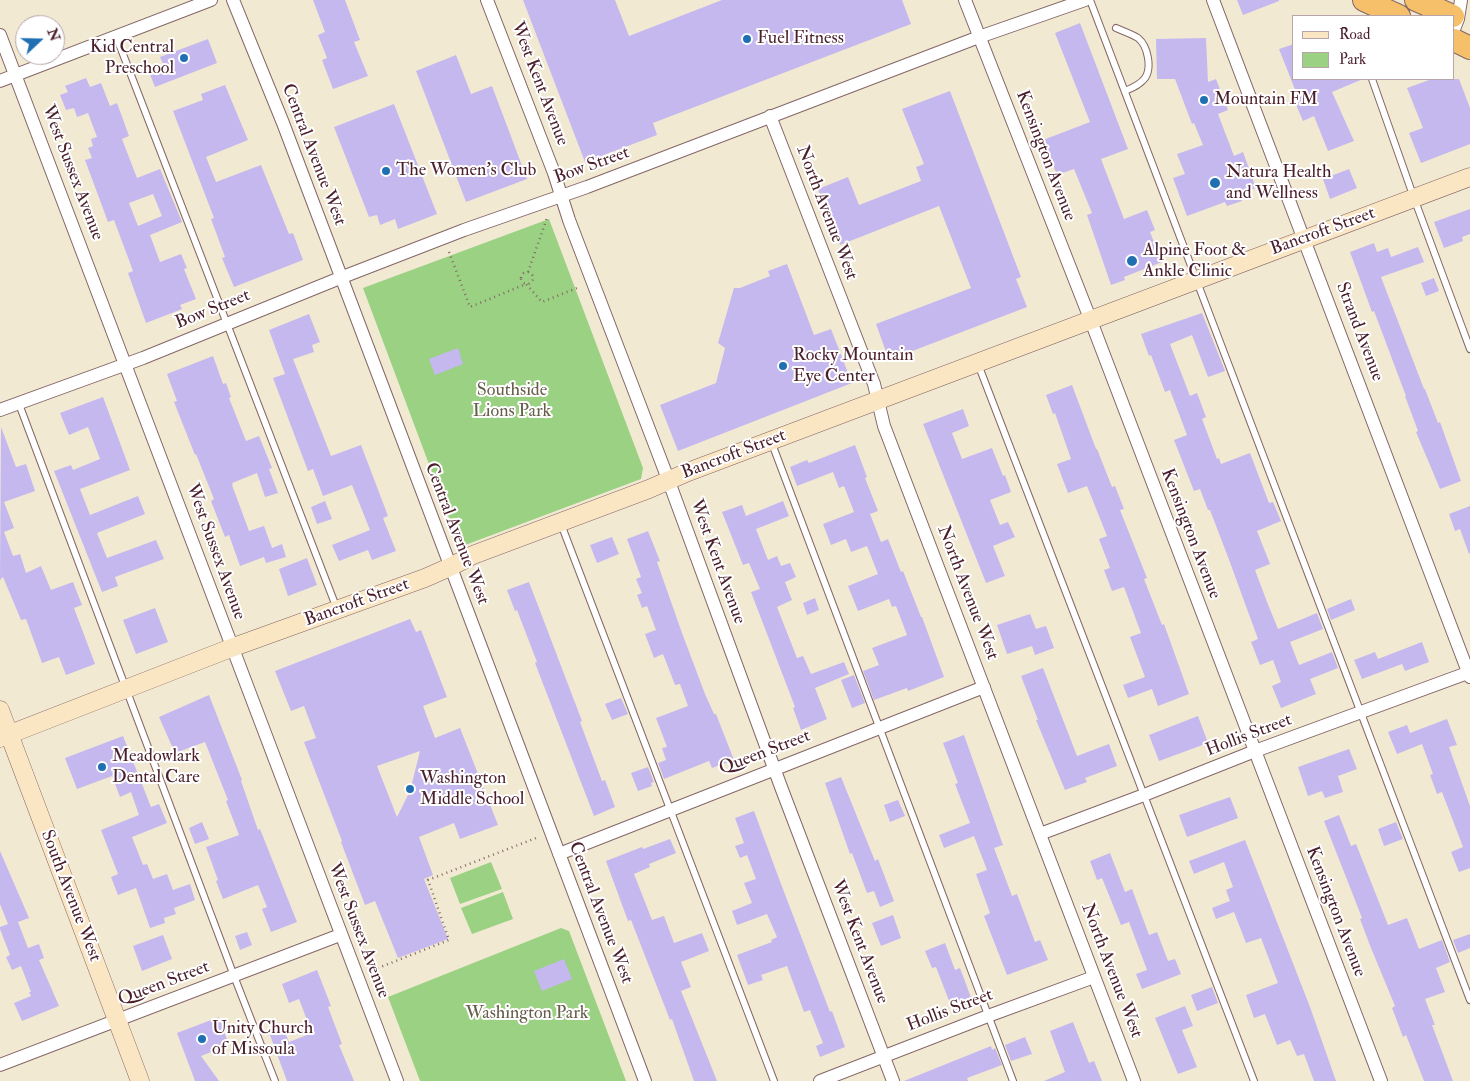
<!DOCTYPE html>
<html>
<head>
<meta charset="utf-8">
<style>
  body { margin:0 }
  #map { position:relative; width:1470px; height:1081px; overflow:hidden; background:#f2e9d3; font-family:"IM FELL Double Pica",serif }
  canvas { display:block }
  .legend { position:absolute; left:1292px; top:15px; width:162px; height:65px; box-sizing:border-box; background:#fff; border:1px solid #b7a5aa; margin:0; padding:6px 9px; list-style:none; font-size:15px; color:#4a1f2b }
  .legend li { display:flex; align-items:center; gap:10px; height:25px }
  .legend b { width:25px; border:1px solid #b7a5aa }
  .north { position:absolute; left:15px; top:15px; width:50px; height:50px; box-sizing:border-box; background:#fff; border:1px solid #b7a5aa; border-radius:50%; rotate:69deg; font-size:14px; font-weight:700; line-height:20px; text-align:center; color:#4a1f2b }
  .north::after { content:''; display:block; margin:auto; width:18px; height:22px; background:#1f6fb2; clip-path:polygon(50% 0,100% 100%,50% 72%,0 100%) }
</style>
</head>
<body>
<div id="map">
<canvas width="1470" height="1081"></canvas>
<ul class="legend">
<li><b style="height:6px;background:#fbe6c4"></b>Road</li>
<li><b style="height:14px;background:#9ad183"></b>Park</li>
</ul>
<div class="north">N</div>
</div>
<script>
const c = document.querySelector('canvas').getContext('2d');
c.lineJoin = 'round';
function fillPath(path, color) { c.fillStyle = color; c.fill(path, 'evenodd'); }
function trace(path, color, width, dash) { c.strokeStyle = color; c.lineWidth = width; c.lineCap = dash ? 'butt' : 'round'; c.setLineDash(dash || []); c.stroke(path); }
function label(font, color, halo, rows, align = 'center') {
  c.font = font + ' "IM FELL Double Pica",serif'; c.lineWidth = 4; c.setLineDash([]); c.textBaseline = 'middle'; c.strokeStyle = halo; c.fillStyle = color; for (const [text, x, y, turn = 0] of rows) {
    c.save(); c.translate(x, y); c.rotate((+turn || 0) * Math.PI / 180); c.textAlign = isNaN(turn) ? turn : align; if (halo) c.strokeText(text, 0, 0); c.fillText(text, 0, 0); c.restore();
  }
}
fillPath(new Path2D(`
  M549 219 643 468 641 479 460 547 363 288Z
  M491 862 502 889 460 904 450 878Z
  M503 892 513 919 472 934 461 908Z
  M561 928 569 931 626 1081H420L388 997Z`), '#9ad183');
fillPath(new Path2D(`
  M313 0H345L360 40 354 42 368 76 333 89 322 60 327 58 318 35 325 32Z
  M523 0H615L629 36 722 0H902L911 24 653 123 657 135 585 162Z
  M1237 0H1279V1L1243 15Z
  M1080 23 1128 149 1101 159 1124 219 1147 210 1155 230 1150 232 1162 262 1124 277 1125 280 1111 285 1087 215 1092 213 1074 169 1057 175 1043 140 1090 122 1055 33Z
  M1206 38 1208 82 1216 79 1228 110 1218 114 1234 156 1243 152 1256 188 1239 194 1242 201 1227 206 1225 202 1187 216 1173 178 1185 174 1177 154 1203 145 1194 123 1192 124 1175 79H1157L1156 39Z
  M208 39 217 63 155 87 149 72 164 66 160 57Z
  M1294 44V79H1363L1332 92 1354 141 1328 151 1314 116 1303 121 1291 93 1296 92 1279 49Z
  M456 55 471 94 492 86 527 179 466 202 416 71Z
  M86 78 90 87 101 83 110 106 117 103 129 136 122 139 137 178 160 169 182 222 150 235 160 262 181 254 187 268 184 269 196 299 180 305 182 309 146 323 128 273 133 271 114 220 108 222 85 160 92 158 88 148 93 146 91 139 97 137 88 113 77 117 74 108 66 110 60 95 68 92 65 86ZM153 194 162 216 138 226 129 203Z
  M1432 79H1459L1470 108V144L1421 163 1409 133 1423 128 1407 88Z
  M225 85 248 140 206 157 216 182 261 165 289 234 293 233 303 260 234 287 222 258 225 257 211 219 214 218 173 111 203 100 201 94Z
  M950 91 1021 277 1016 279 1027 307 889 360 876 324 971 288 939 206 840 245 818 189 848 177 859 205 921 181 916 167 924 164 902 109Z
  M394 104 437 214 398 229 395 219 380 225 377 215 369 217 334 127Z
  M1349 169 1357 188 1330 199 1323 179Z
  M1470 209V234L1462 237 1463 241 1444 248 1434 222Z
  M1374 243 1377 252 1388 248 1391 257 1418 247 1424 262 1381 277 1424 389H1425L1438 423 1440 422 1461 481 1440 489 1416 432 1418 431 1405 396H1406L1374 311 1372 312 1350 252Z
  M787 264 814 335 831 329 852 383 678 451 660 405 716 383 725 348 718 343 734 288H740L770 276 768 271Z
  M1434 278 1439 291 1426 296 1421 283Z
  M1202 313 1225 371 1208 377 1192 335 1170 344 1190 396 1197 393 1206 417 1202 419 1217 459 1219 458 1221 464 1250 453 1269 503 1273 502 1281 521 1257 531 1270 564 1255 570 1267 602 1278 629 1317 613 1323 629 1290 642 1299 665 1332 652 1338 668 1310 679 1316 694 1281 708 1272 686 1281 682 1273 660 1260 665 1251 642 1258 639 1228 557 1210 510H1208L1200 489 1194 491 1174 440 1187 435 1170 390 1165 392 1151 355 1149 356 1141 334Z
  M309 314 320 342 312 345 314 352 293 359 331 456 361 445 388 516 383 518 396 551 372 560 368 550 339 561 332 545 370 530 352 485 323 496 313 469 308 471 273 378 285 374 269 330Z
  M458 348 463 364 435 375 429 359Z
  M213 356 223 384 226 383 231 397 229 398 246 441 259 436 272 468 269 469 278 493 265 497 257 473 232 483 233 485H232L249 531 264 526 272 548 282 544 286 557 266 563 264 557 240 566 229 535 225 537 211 501 214 499 196 454 195 455 174 402 177 401 167 374Z
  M1072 385 1096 449H1097L1112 487 1115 486 1124 509 1120 510 1147 578 1144 579 1162 625 1164 624 1189 694 1158 706 1152 689 1128 698 1123 685 1145 677 1130 637 1141 633 1124 587 1112 591 1104 570 1110 568 1099 539 1107 536 1087 486 1068 493 1057 464 1071 459 1055 413 1053 414 1046 395Z
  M103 397 130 470 80 489 90 515 138 496 145 514 97 533 107 558 156 540 164 559 115 577 118 586 102 592 54 471 71 465 73 470 100 459 88 427 69 435 60 413Z
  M963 409 969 426 952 433 962 459 992 448 1003 476 1005 475 1011 492 990 500 1000 525 1008 522 1015 537 993 546 1005 576 986 583 923 424Z
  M1 427 16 467 26 464 35 491 4 502 14 528 4 532 13 556 20 554 26 573 41 566 51 590 73 582 82 605 74 608 95 664 66 675 59 657 42 663 26 619 21 620 3 577 0 580Z
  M855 445 867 477 865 478 878 511 870 514 881 542 888 539 901 572 903 571 921 617H922L944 677 908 691 907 688 874 700 863 671 879 665 872 648 907 635 896 606 892 607 889 599 858 611 848 586 878 574 867 546 851 552 846 539 831 545 823 524 854 512 844 486 839 488 833 472 797 486 790 467 807 460 809 463Z
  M325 501 332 519 317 524 311 507Z
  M783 501 789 516 756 529 768 560 777 556 781 566 790 563 796 577 785 582 792 600 777 607 797 658 803 656 811 674 844 662 849 674 815 688 827 719 801 730 793 708 795 707 751 592 760 589 749 563 743 565 722 512 742 505 746 516Z
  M1470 506V553L1469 554 1460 529 1455 531 1449 514Z
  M648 531 660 561 657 562 682 633 705 694 714 714H716L734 760 712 768 709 761 664 779 658 763 666 760 662 748 667 747 656 718 688 706 680 684 675 685 663 654 654 658 645 634 656 630 647 606 642 608 637 595 642 593 636 579 641 577 627 539Z
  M612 537 619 554 597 563 590 545Z
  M307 558 317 585 288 596 279 569Z
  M529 582 582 721 580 722 602 781 605 780 615 807 594 816 535 663 537 662 517 610 515 611 507 590Z
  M815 598 819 610 807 615 803 603Z
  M1351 599 1355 610 1331 620 1327 609Z
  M155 608 168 642 136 654 123 620Z
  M1030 614 1036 629 1046 626 1054 648 1035 655 1032 646 1007 654 997 625Z
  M410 619 416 632 421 630 447 697 423 706 435 738 460 728 498 825 460 839 454 823 419 837 433 875 424 879 448 939 398 958 375 901 365 905 341 842 342 841 304 742 316 738 304 706 291 711 275 671ZM420 751 410 791 397 817 377 766Z
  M1422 642 1429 662 1405 671 1402 664 1362 679 1354 660 1375 652 1378 659Z
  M1043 668 1077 756 1109 744 1117 766 1085 778 1087 782 1065 790 1036 720H1038L1021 676Z
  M854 675 865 703 852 708 841 680Z
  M209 695 242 780 241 781 258 830 260 829 297 922 271 932 262 909 267 907 258 885 223 899 216 881 218 880 206 847 239 835 226 801 228 800 205 742 175 753 159 717Z
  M621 698 628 714 612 720 605 704Z
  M1198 716 1208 743 1159 761 1149 735Z
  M1447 719 1457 745 1449 747 1470 806V868L1459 872 1451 852 1463 847 1442 792 1437 794 1430 775 1433 774 1422 744 1397 754 1388 732 1407 725 1410 733Z
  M964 735 1003 845 994 848 1012 896 1017 894 1035 942 1040 940 1048 960 1007 975 984 916 990 913 976 874 987 870 974 836 944 848 939 835 970 823 955 784 958 783 943 743Z
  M123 736 151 807 159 804 167 823 132 837 143 865 147 864 153 879 167 874 173 890 190 884 195 900 174 908 176 914 164 918 165 923 150 928 136 888 118 895 111 877 118 874 101 830 139 815 131 792 120 797 112 776 77 789 65 758Z
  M1349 749 1357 769 1338 776 1343 792 1325 798 1322 791 1308 796 1298 767Z
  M648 767 654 782 651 783 652 786 638 791 631 773Z
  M841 777 875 861 878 859 894 901 880 907 874 891 867 893 852 853 850 854 825 783Z
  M1230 797 1238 818 1187 837 1179 815Z
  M898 800 905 816 890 822 884 805Z
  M754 811 781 884 830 1012 832 1011 845 1047 820 1057 816 1046 823 1043 810 1010 804 1012 787 966 761 975 763 980 748 985 737 955 772 942 771 940 777 937 767 914 737 925 732 911 752 903 744 883 756 879 747 855 740 858 735 846 744 843 735 818Z
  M1339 815 1351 846 1356 844 1388 925 1407 918 1419 949 1442 940 1450 962 1436 968 1445 992 1425 999 1435 1025H1432L1453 1081H1424L1406 1035 1403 1037 1392 1008 1395 1006 1371 948 1360 919 1362 918 1324 821Z
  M202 822 209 839 195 844 189 828Z
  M1396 822 1403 839 1384 846 1378 829Z
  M670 839 676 853 649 864 650 867 634 874 652 920 664 916 674 943 702 933 709 951 681 962 691 987 681 991 717 1081H694L672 1019 670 1020 631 920 628 921 606 861 642 847 643 849Z
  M1245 840 1310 1007 1336 1081H1314L1304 1054 1297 1056 1290 1040 1277 1045 1265 1014 1254 1018 1246 995 1278 983 1261 938 1246 943 1234 912 1216 919 1212 908 1230 901 1226 890 1233 887 1224 862 1194 874 1189 861Z
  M0 851 29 918 18 922 28 948 39 944 44 958 39 960 59 1006 22 1021 14 1003 31 996 29 992H31L21 966 12 970 6 957 10 955 0 929V927L8 924 0 904Z
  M1110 853 1125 892 1132 889 1149 935 1157 932 1168 961 1175 959 1181 974 1142 989 1136 974 1147 970 1129 922 1121 925 1102 878 1097 880 1090 861Z
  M893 915 901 938 881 946 872 923Z
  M247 932 252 945 240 950 235 936Z
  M1470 934V948L1458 953 1453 940Z
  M163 935 172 959 142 971 133 946Z
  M945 943 955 970 960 968 973 1003 953 1011 936 967 932 968 925 951Z
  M564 959 572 979 542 991 534 971Z
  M317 970 331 1006 328 1007 342 1044 339 1045 354 1081H287L270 1035 284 1030 289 1042 312 1033 299 999 289 1003 282 984Z
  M1212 987 1218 1003 1197 1011 1191 995Z
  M1185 1006 1193 1026 1182 1030 1197 1067 1178 1074 1155 1018Z
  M219 1017 229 1045 201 1056 219 1081H195L177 1033Z
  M1073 1022 1089 1063 1094 1061 1102 1081H1044L1065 1072 1050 1031Z
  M1025 1037 1032 1054 1011 1061 1005 1045Z
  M991 1046 992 1050 995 1048 1002 1065 967 1078 968 1081H904Z`), '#c5b8ef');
const lane = new Path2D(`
  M1090 0 1470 1000
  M1116 28C1123 31 1132 34 1138 38 1148 46 1152 68 1145 78 1140 85 1132 88 1125 91
  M116 36 337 609
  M1372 79 1414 198 1470 349
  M978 364 1254 1081
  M19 404 234 976 275 1081
  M771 441 1013 1081
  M561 524 774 1081`);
const street = new Path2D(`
  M233 0 283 123 645 1081
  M487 0 554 173 569 220 668 479 781 787 893 1081
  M965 0 1091 321 1381 1081
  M1213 0 1470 677
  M1454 29 1458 19 1461 0
  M0 35C135 383 262 734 397 1081
  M0 81 211 0
  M770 116 874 384 884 426 1134 1081
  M0 410 143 358 340 278 464 230 587 187 979 37 1085 0
  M1040 834 1144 795 1255 751 1470 672
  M559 854 984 687
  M0 1065 340 935
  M820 1081 988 1016 1094 977`);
const secondary = new Path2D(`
  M0 710 140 1081
  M0 738 231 648 425 578 450 567 473 555 649 489 688 472 1470 177`);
const highway = new Path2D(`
  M1364 0 1399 16
  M1416 0 1453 16
  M1454 40 1470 48`);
trace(lane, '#856666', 8);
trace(street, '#856666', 14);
trace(secondary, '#856666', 19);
trace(highway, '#856666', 24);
trace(new Path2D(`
  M449 252 470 307 526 284 542 302 577 288
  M521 278a6 6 0 1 1 12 0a6 6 0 1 1-12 0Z
  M528 272 547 218
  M373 970 449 940 428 880 536 838`), '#856666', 2.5, [1, 4]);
trace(lane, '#fff', 6);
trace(street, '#fff', 12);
trace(secondary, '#fbe6c4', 18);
trace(highway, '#f6c06b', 22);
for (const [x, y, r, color] of [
  [747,39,5,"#1f6fb2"],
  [184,58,5,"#1f6fb2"],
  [1204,100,5,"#1f6fb2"],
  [386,171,5,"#1f6fb2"],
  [1215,183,6,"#1f6fb2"],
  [1132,261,6,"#1f6fb2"],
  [783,366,5,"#1f6fb2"],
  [102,767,5,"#1f6fb2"],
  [410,789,5,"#1f6fb2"],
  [202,1039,5,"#1f6fb2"]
]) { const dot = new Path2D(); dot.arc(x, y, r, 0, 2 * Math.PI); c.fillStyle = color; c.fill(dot); trace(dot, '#fff', 2); }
label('18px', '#4a1f2b', '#fff', [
  ["Fuel Fitness",757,39],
  ["Kid Central",174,48,"right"],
  ["Preschool",174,69,"right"],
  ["Mountain FM",1214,100],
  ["The Women's Club",396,171],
  ["Natura Health",1226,173],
  ["and Wellness",1226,194],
  ["Alpine Foot &",1143,251],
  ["Ankle Clinic",1143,272],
  ["Rocky Mountain",793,356],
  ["Eye Center",793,377],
  ["Meadowlark",112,757],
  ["Dental Care",112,778],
  ["Washington",420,779],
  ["Middle School",420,800],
  ["Unity Church",212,1029],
  ["of Missoula",212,1050]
], 'left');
label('18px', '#4a1f2b', '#fff', [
  ["West Kent Avenue",539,84,69],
  ["Central Avenue West",313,155,69],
  ["Kensington Avenue",1045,156,69],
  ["Bow Street",592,166,-20],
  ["West Sussex Avenue",72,173,69],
  ["North Avenue West",826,213,69],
  ["Bancroft Street",1323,232,-20],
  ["Bow Street",213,310,-22],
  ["Strand Avenue",1359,332,69],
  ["Bancroft Street",734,455,-21],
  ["Central Avenue West",456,534,69],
  ["Kensington Avenue",1190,534,69],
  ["West Sussex Avenue",215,552,70],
  ["West Kent Avenue",717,562,70],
  ["North Avenue West",967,593,69],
  ["Bancroft Street",357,603,-20],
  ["Hollis Street",1249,736,-21],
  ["Queen Street",765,753,-21],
  ["South Avenue West",70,896,69],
  ["Kensington Avenue",1335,912,69],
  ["Central Avenue West",600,913,69],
  ["West Sussex Avenue",358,931,69],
  ["West Kent Avenue",859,942,69],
  ["North Avenue West",1111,971,69],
  ["Queen Street",164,984,-21],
  ["Hollis Street",950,1011,-21]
]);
label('18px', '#665d4a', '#fff', [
  ["Southside",512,391],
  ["Lions Park",512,412],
  ["Washington Park",527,1014]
]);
</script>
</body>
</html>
